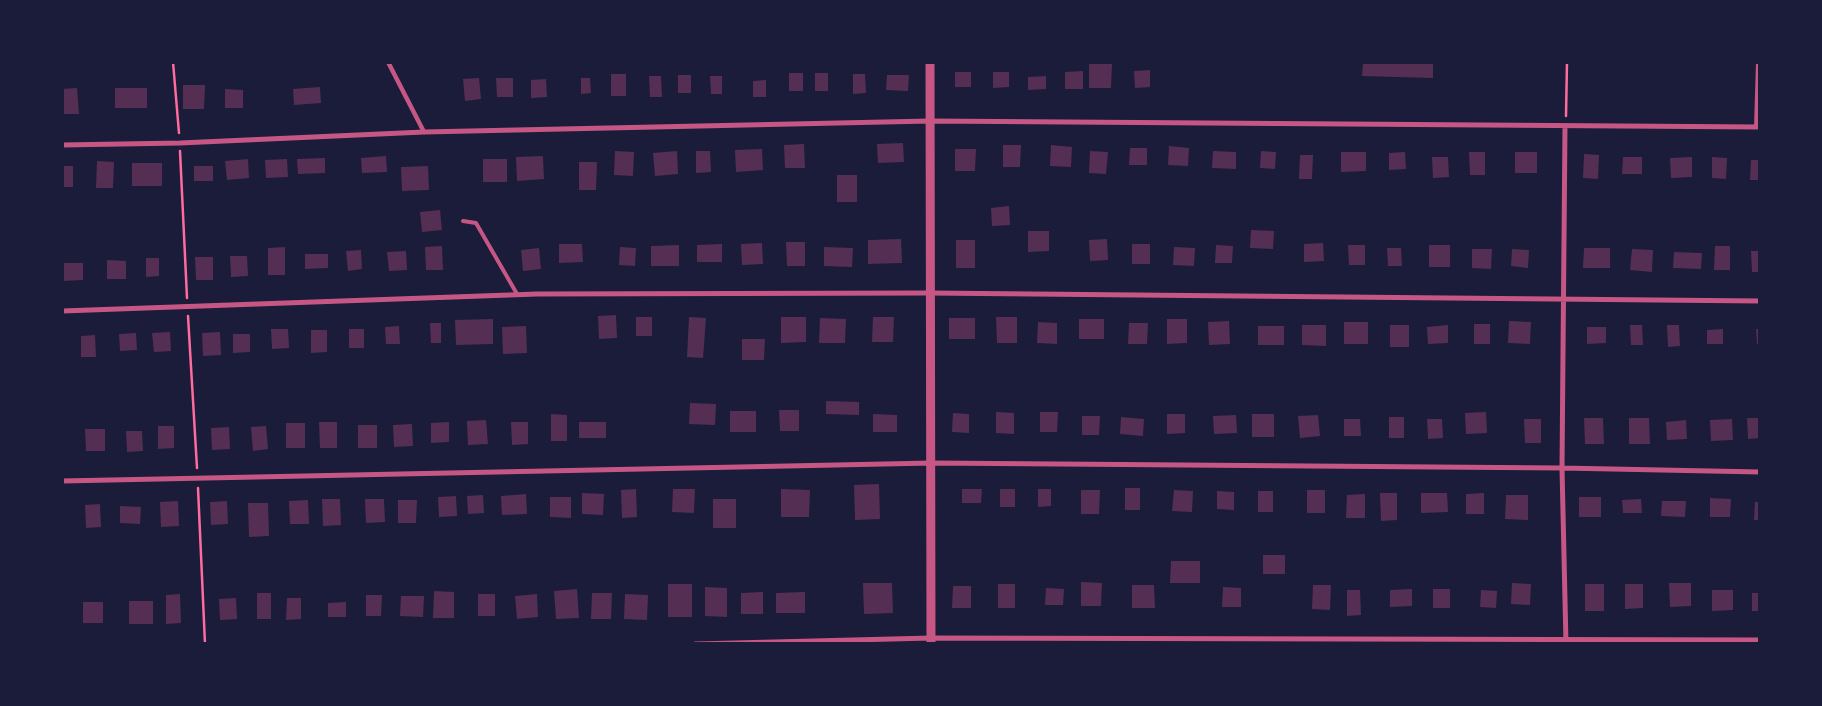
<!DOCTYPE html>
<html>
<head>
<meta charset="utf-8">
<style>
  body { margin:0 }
  #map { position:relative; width:1822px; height:706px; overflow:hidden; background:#1b1b3a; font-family:"Nunito Sans",sans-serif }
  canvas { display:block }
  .frame { position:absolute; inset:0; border:64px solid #1b1b3a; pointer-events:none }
</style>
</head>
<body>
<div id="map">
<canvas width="1822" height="706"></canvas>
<div class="frame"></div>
</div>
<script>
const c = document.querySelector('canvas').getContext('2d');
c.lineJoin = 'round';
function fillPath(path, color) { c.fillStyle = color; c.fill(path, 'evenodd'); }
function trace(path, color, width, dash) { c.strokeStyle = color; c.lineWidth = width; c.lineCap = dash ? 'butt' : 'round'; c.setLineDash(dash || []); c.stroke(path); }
fillPath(new Path2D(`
  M1363 62H1433V78L1362 76Z
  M1089 64H1112L1111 88H1089Z
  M1150 70V87L1135 88 1134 71Z
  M1083 71V89H1065V72Z
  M955 72H971V87H955Z
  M993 72H1009V87L993 88Z
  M789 73H803V91H789Z
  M815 73H828V91H815Z
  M611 74H626V96H611Z
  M853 74H865L866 93 853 94Z
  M678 75H691V93H678Z
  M887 75H909L908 91 886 90Z
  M649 76H661L662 97H650Z
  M710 76H722V94H711Z
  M1046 76V89L1028 90V77Z
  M479 78 481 99 465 101 463 79Z
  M496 78H513V97H497Z
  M581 78H590L591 93 581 94Z
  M546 79 547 97 531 98V80Z
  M766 80V97H753V81Z
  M183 85H205L204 109H183Z
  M320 87 321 103 294 105 293 89Z
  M77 88 79 114H62V89Z
  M115 88H147V108H115Z
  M225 89 243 90V108H225Z
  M903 143 904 162 878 163 877 144Z
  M804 144 805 168H785L784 145Z
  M1003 145H1021L1020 167H1003Z
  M1051 145 1072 147 1071 167 1050 166Z
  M1169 146 1189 148 1188 166 1168 165Z
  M1130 148H1147V165H1129Z
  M762 149 763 170 736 172 735 150Z
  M955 149H976L975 171H955Z
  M615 151 634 152 633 176 614 175Z
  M677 151 678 174 655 176 653 153Z
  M696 151H710L711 172 696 173Z
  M1090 151 1108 152 1106 174 1089 173Z
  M1213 151 1236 152V169L1212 168Z
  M1261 151 1276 152 1275 169 1260 168Z
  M1341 152H1366V171L1341 172Z
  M1405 152 1406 169 1389 170V153Z
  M1469 152H1485V175H1470Z
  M1515 152H1537V173H1515Z
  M1584 154 1599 155 1598 179 1583 178Z
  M1300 155H1313L1312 179H1299Z
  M386 156 387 172 362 173 361 158Z
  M543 156 544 179 517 181 516 157Z
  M1432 157H1448L1449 177 1433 178Z
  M1623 157H1642V174H1622Z
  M1692 157V177L1671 178 1670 158Z
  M1712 157 1727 158 1726 179 1712 178Z
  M325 158V173L298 174 297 159Z
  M248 159 249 178 227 180 225 161Z
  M287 159 288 177 266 178 265 160Z
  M483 159H507V182H483Z
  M1751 160H1760V180H1750Z
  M97 161 114 162 113 188H96Z
  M579 162H597L596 190H579Z
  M132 163H162V186H132Z
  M62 166H73V187H62Z
  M194 166H213V181H194Z
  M428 166 429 190 402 191 401 167Z
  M837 175H857V202H837Z
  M1009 206 1010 225 992 226 991 208Z
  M440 210 442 230 422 232 420 212Z
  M1251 230 1274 231 1273 249 1250 248Z
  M1028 231H1049V251L1028 252Z
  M901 239 902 263 868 264V240Z
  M1107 239 1108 260 1090 261 1089 240Z
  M956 240H975V268H956Z
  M786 242H805V266H787Z
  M762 243 763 264 742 265 741 244Z
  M1323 243 1324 261 1304 262V244Z
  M559 244H582L583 262 559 263Z
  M722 244V262H697V245Z
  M1132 244H1150V264H1132Z
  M679 245V266H651V246Z
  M1216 245 1233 246 1232 263H1215Z
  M1348 245H1365V265H1349Z
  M1429 245H1450V267H1429Z
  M442 246 443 270H426L425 247Z
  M1715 246H1730V270H1714Z
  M285 247V275H268V248Z
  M620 247 636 248 635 266 619 265Z
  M824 247 853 248 852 267 824 266Z
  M1174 247 1195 248 1194 266 1173 265Z
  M539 248 541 269 523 271 521 250Z
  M1387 248H1401L1402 266H1388Z
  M1584 248H1610V268H1583Z
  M1472 249H1492L1491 269 1472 268Z
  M1512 249 1529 250 1528 268 1511 266Z
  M1632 249 1653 250 1652 272 1630 270Z
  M361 250 362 269 348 271 346 251Z
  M406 251 407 270 389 271 387 252Z
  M1751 251H1760V272H1752Z
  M1674 252 1702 253 1701 269 1673 268Z
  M305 254H328V268L305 269Z
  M230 256H247L248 276 231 277Z
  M195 257H213V280H196Z
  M146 258H159V276L146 277Z
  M107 260 126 261V279H107Z
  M62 263H83V280L63 281Z
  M616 315 617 338 599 339 598 316Z
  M636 317H652V336H636Z
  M689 317 706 318 703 358 687 357Z
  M781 317H806V342L781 343Z
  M873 317H894L893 342H872Z
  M996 317H1017V343H997Z
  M820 318 846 319 845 343H819Z
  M949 318H975V339H949Z
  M493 319V344L456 345 455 320Z
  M1079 319H1104V339H1079Z
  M1167 319H1187V343L1167 344Z
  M1229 321 1230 344 1209 345 1208 322Z
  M1509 321 1531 322 1530 344 1508 343Z
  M1038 322 1057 323V344L1037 343Z
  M1344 322H1368V344H1344Z
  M430 323H441V343H431Z
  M1129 323H1148L1147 344H1128Z
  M1474 324H1490V344H1474Z
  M1302 325H1326V346L1302 345Z
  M1390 325H1409V347H1390Z
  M1448 325V343L1428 344 1427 327Z
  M1630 325H1642L1643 345H1631Z
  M1667 325H1679L1680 346 1668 347Z
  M399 326 400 344H386L385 327Z
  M526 326 527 353 503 354 502 327Z
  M1258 326H1284V345H1258Z
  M1587 327H1606V343L1587 344Z
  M271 329H288L289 348 272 349Z
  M349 329H364V348H349Z
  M1723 329V344H1707V330Z
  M1756 329H1760V344H1757Z
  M311 330H327V352L311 353Z
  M170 332 171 351 154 352 152 333Z
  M220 332 221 355 203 356 202 333Z
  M136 333 137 350 120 351 119 334Z
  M233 334H250V352L233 353Z
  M95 335 96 357H81V336Z
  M742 339H765L764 360H742Z
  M826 401 859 402V415L826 414Z
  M690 403 716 404 715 425 689 424Z
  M779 410H799V431H780Z
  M730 411H756V432H730Z
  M996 412 1014 413V434L996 433Z
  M1040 412H1058L1057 432H1040Z
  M1486 412 1487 433 1466 434 1465 413Z
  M953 413 969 414V433L952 432Z
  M551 414 567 415V441H551Z
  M873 414 897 415V432H873Z
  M1167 414H1185V433L1167 434Z
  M1252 414H1274V437H1252Z
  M1236 415 1237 433 1214 434 1213 416Z
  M1318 415 1320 436 1300 438 1298 416Z
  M1082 416H1100L1099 435H1082Z
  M1121 417 1144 419 1143 436 1120 434Z
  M1389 417H1404V438H1389Z
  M1584 418H1603L1604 444H1585Z
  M1629 418H1649L1650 444H1629Z
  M1747 418H1760V438L1748 439Z
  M1344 419H1360L1361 436H1344Z
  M1427 419H1442L1443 438 1428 439Z
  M1524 419H1541V443H1525Z
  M1732 419 1733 440 1711 441 1710 420Z
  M486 420 488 444 468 445 467 421Z
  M1686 420 1687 439 1667 440 1666 422Z
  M319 422H337V448H320Z
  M449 422V442L431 443V423Z
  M511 422H528V444L512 445Z
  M579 422H606V438H579Z
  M286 423H305V448H286Z
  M412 424 413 446 394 447 393 425Z
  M358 425H377V448H358Z
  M158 426H174V448L158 449Z
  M266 426 268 449 253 451 251 427Z
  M229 427 230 449 212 450 211 428Z
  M85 429H105V451H86Z
  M126 431H142L143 451 127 452Z
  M879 484 880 519 855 520 854 485Z
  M1125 488H1140V510H1125Z
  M636 489 637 517 622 518 621 490Z
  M673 489H695L694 513 672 512Z
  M781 489 810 490 809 517H781Z
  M962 489H982L981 503H962Z
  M1000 489H1015V507H1000Z
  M1038 489H1051V506L1038 507Z
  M1081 490H1100L1099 514H1081Z
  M1174 490 1193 491 1192 512 1172 511Z
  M1307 490H1325V513H1307Z
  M1217 491 1234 492V510L1217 509Z
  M1258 491H1273V512H1258Z
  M582 493 604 494 603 515 582 514Z
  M1380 493H1397V520L1381 521Z
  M1421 493H1447L1448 512 1421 513Z
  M1484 493V514H1466V494Z
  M526 494 527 514 502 515 501 496Z
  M1365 494V518H1346L1347 495Z
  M483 495 484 513 468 514 467 496Z
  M1506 495H1528V520L1505 519Z
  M456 496 457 516 439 517 438 497Z
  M550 497H571V518L550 517Z
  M1579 497H1601V517H1579Z
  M1710 498 1731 499 1730 517H1710Z
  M322 499H340L341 525 323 526Z
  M365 499H384L385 522 366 523Z
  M713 499H736V528H713Z
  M1641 499 1642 513H1623L1622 500Z
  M308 500 309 524H290L289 501Z
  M398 500H417L416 523H398Z
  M178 501 179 526 161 527 160 502Z
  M227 501 228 524 211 525 210 502Z
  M1662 501H1686L1685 517 1661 516Z
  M1755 502H1760V520H1754Z
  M248 503H268L269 536 249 537Z
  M100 504 101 527 86 528 85 505Z
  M120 506 141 507 140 524 120 523Z
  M1263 555H1285V574H1263Z
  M1171 561H1200V583H1170Z
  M1081 582 1102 583 1101 606H1081Z
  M863 583H892L893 613 864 614Z
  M1512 583 1531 584 1530 605 1511 604Z
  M1669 583H1691V606L1670 607Z
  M668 584H692V617H668Z
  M998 584H1015V608H998Z
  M1585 584H1604V611H1585Z
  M1625 584H1643V608L1625 609Z
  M1132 585H1154L1155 608H1132Z
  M1313 585H1331L1330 610 1312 609Z
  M953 586H971V608H952Z
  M705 587 727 588V617L705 616Z
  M1223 587 1241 588V607H1222Z
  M1046 588 1064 589 1063 605H1045Z
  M577 589 579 618 556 619 554 591Z
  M1412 589V606L1390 607V590Z
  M1433 589H1450V608H1433Z
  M1347 590H1360L1361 615 1347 616Z
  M1481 590 1497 591 1496 608 1480 607Z
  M1712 590H1733V610L1712 611Z
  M434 591 454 592V618H433Z
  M763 592V614H741V593Z
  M805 592V613H776V593Z
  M257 593H271V619H257Z
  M592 593H612L611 619H591Z
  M1752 593H1760V611H1752Z
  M180 594 181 623 166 624V595Z
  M478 594H495V616H478Z
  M537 594 538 617 517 619 515 596Z
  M625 594 648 595 647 620 624 619Z
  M366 595H382L381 616H366Z
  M401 596H424L423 617 400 616Z
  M236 598 237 619 220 620 219 599Z
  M287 598H301V619L286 620Z
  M129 601H153V624H129Z
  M83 602H103V623H83Z
  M346 602V617H328V603Z`), '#542f53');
trace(new Path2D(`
  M173 62 179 133
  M1566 116 1567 62
  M180 151 187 298
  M188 316 197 468
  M198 488 205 644`), '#ff6b9d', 2.5);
trace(new Path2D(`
  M1756 127 1758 62
  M463 221 476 223 517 294`), '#c65784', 4);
trace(new Path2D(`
  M388 62 424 132`), '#c65784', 4.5);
trace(new Path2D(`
  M1565 126 1562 468 1566 644
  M62 145 180 143 424 132 930 121 1760 127
  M62 311 537 294 929 293 1760 301
  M62 481 932 463 1562 468 1760 472
  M695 644 931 638 1760 640`), '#c65784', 5);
trace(new Path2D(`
  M930 62 931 644`), '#c65784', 9);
</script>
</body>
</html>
